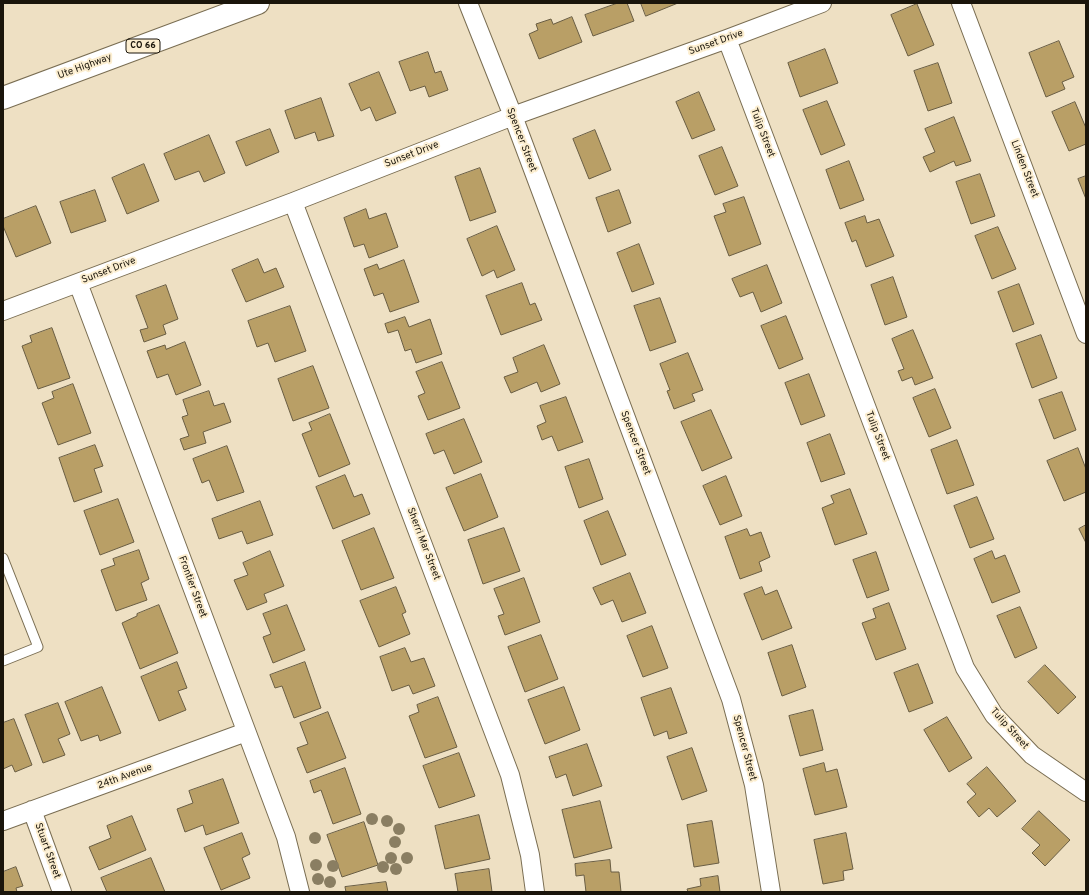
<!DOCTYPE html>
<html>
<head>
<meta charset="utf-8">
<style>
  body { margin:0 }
  #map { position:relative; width:1089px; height:895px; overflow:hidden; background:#eee0c3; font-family:Overpass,sans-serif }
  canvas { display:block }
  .frame { position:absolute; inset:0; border:4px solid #1a150b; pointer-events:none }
</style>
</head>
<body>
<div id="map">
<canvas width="1089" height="895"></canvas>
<div class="frame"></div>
</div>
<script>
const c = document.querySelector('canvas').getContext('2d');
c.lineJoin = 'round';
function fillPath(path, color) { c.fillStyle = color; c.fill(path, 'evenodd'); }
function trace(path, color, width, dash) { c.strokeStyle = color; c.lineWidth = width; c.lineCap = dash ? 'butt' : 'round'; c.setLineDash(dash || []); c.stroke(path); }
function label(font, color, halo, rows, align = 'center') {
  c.font = font + ' Overpass,sans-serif'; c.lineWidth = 4; c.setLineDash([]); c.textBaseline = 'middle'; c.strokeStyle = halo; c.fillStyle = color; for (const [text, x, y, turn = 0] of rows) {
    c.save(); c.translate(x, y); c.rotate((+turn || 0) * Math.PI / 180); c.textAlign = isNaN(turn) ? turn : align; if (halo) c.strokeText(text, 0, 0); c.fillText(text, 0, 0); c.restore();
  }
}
const building = new Path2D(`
  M618 3H627L634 21 593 36 585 15Z
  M641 3H678L646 16Z
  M917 4 934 45 908 56 891 15Z
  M572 17 582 42 539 59 529 34 538 30 536 24 551 19 553 24Z
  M1059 41 1074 77 1062 82 1065 89 1046 97 1029 53Z
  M825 49 838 83 800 97 788 63Z
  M428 52 435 73 441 71 448 90 429 97 425 86 410 91 399 62Z
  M938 63 952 103 928 111 914 71Z
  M379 72 396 113 376 121 370 107 361 111 349 84Z
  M699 92 715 130 692 139 676 102Z
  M321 98 334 136 318 141 315 132 295 139 285 111Z
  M827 101 845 145 821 155 803 110Z
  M1075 102 1086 128V144L1069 151 1052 112Z
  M954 117 971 161 956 166 954 161 930 172 923 157 935 152 925 129Z
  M270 129 279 152 246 166 236 142Z
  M595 130 611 170 589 179 573 139Z
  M209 135 225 173 204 182 199 171 175 180 164 154Z
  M722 147 738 186 715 195 699 156Z
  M849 161 864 200 840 209 826 170Z
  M144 164 159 201 127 214 112 178Z
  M480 168 496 212 470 221 455 177Z
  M980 174 995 216 971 224 956 182Z
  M1086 176V199L1078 179Z
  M95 190 106 221 71 233 60 202Z
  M619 190 631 223 608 232 596 198Z
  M744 197 761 244 729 256 714 216 726 212 723 204Z
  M36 206 51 243 16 257 3 226V219Z
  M366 209 369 219 386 213 398 247 369 258 364 244 354 247 344 218Z
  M865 216 867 223 879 219 894 256 866 267 856 240 852 242 845 223Z
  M497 226 515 270 497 278 494 270 482 276 467 239Z
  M998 227 1016 269 992 279 975 236Z
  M639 244 654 284 632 292 617 253Z
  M258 259 264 273 276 268 284 287 246 302 232 270Z
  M404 260 419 302 390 312 383 293 374 296 364 269 377 264 379 269Z
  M767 265 782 303 761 312 753 292 740 297 732 279Z
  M893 277 907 317 885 325 871 285Z
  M522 283 530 305 535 303 542 320 501 335 486 296Z
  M1019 284 1034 324 1013 332 998 292Z
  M166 285 178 319 163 325 166 334 144 342 140 330 148 328 136 296Z
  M660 298 676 342 650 351 634 306Z
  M290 306 306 351 275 362 268 343 257 347 248 321Z
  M786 316 803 359 779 369 761 326Z
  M405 317 409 327 430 319 442 354 416 363 411 349 405 351 398 330 388 333 385 324Z
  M52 328 70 378 38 389 22 346 32 342 30 336Z
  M913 330 933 378 915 385 912 377 902 381 898 371 904 369 892 339Z
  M1041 335 1057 378 1032 388 1016 344Z
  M185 342 201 385 176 395 168 374 157 378 147 351 165 345 166 349Z
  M544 345 560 384 541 392 537 382 511 393 504 377 518 372 513 358Z
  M688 353 703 390 692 394 695 401 674 409 667 391 670 390 660 364Z
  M442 362 460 408 428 420 418 396 425 393 416 372Z
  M313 366 329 408 293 421 278 379Z
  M809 374 825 416 801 425 785 383Z
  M73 384 91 433 58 445 42 403 54 398 52 392Z
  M935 389 951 428 929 437 913 398Z
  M209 391 214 406 224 403 231 422 203 432 206 443 184 450 180 439 189 436 182 417 188 415 183 400Z
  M1062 392 1076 430 1054 439 1039 400Z
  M566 397 583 442 558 451 552 436 542 440 537 426 546 422 540 406Z
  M711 410 732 458 702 471 681 422Z
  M330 414 350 464 319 477 302 434 312 430 309 423Z
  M464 419 482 462 454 474 444 450 434 454 426 434Z
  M830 434 845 474 821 482 807 443Z
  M957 440 974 485 947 494 931 450Z
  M95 445 103 466 94 469 102 492 74 502 59 458Z
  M227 446 244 492 217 501 209 480 202 483 193 459Z
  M1078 448 1086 469V492L1064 501 1047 461Z
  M589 459 603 499 579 508 565 467Z
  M481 474 498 517 464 531 446 488Z
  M345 475 354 497 362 494 370 514 333 529 316 487Z
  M726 476 742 516 720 525 703 486Z
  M850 489 867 534 835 545 822 508 834 503 831 496Z
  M977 497 994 539 970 548 954 506Z
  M118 499 134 542 100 555 84 511Z
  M260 501 273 535 247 544 242 531 219 539 212 519Z
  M608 511 626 555 601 565 584 521Z
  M1086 525V543L1079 529Z
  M374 528 394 578 361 590 342 541Z
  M504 528 520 571 483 584 468 540Z
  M747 529 750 536 761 532 770 557 759 562 762 571 740 579 725 537Z
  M139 550 149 579 141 583 147 600 116 611 101 570 115 565 113 559Z
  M270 551 284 586 264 594 267 602 247 610 234 580 248 575 243 563Z
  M992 551 995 559 1005 555 1020 592 992 603 974 559Z
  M876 552 889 590 867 598 853 560Z
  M630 573 646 613 622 622 613 600 601 605 593 588Z
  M524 578 540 622 505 635 498 616 504 614 494 589Z
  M396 587 406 612 402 614 410 634 379 647 360 601Z
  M762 587 765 595 777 590 792 628 762 640 744 594Z
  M889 603 906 649 876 660 862 623 876 618 873 609Z
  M159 605 178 653 140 669 122 623 137 616V614Z
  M287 605 305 650 273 663 263 637 271 634 263 614Z
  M1020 607 1037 648 1015 658 997 616Z
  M652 626 668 668 643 677 627 636Z
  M541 635 558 679 525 692 508 647Z
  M792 645 806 687 782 696 768 653Z
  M405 648 411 662 424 658 435 686 413 694 409 685 392 691 380 657Z
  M177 662 187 688 178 691 186 710 159 721 141 677Z
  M305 662 321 708 294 718 282 686 275 688 270 675Z
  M918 664 933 703 909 712 894 673Z
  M1045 665 1076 697 1058 714 1028 682Z
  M102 687 121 733 100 741 98 735 81 741 65 702Z
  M564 687 580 730 545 744 528 700Z
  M671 688 687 733 669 739 667 731 654 736 641 698Z
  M438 697 457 747 425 758 409 716 419 712 417 705Z
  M58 703 70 734 58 739 65 755 43 763 25 715Z
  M813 710 823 750 800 756 789 716Z
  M328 712 346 758 307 773 297 748 308 744 300 723Z
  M947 717 972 758 949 772 924 730Z
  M14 719 32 765 15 772 12 765 3 769V723Z
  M587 744 602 786 573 796 566 774 556 778 549 757Z
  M692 748 707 791 682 800 667 757Z
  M459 753 475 796 439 808 423 766Z
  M824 763 826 772 837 769 847 807 815 815 803 769Z
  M987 767 1016 801 997 817 989 808 979 817 967 802 976 794 967 784Z
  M345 768 361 814 333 824 321 790 314 793 310 781Z
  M223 779 239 823 206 835 203 825 185 832 177 809 193 803 189 791Z
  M600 801 612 848 574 858 562 810Z
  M1039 811 1070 840 1045 866 1032 853 1040 845 1022 829Z
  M479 815 490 859 445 869 435 826Z
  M132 816 146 850 99 870 89 847 111 838 107 826Z
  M712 821 719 863 694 867 687 825Z
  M364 822 378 865 342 877 327 835Z
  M242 833 250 854 242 858 250 878 221 890 204 848Z
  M846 833 853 869 843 871 844 880 823 884 814 840Z
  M151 858 165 892H107L101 878Z
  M610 860 611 872H619L621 892H586L584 875 576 876 575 864Z
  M16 867 23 886 16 888 17 892H3V872Z
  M489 869 492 892H458L455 874Z
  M718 876 720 892H688L687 889 701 886 700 879Z
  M386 882 388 892H346L345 887Z`);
fillPath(building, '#b99f66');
trace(building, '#695d43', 1);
const service = new Path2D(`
  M3 558 38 647 3 661`);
const minor = new Path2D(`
  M468 3 513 116 731 699 754 785 771 892
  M961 3 1086 334
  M727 39 965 668 994 715 1032 755 1086 792
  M293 202 510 775 530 855 535 892
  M78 283 286 837 300 892
  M3 311 293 202 513 116 727 39 822 3
  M32 810 62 892
  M3 821 246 732`);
const primary = new Path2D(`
  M3 98 258 3`);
trace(service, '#796d52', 11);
trace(minor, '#796d52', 20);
trace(primary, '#796d52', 24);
trace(service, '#fff', 9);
trace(minor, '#fff', 18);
trace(primary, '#fff', 22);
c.fillStyle = '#8a7e62';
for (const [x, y] of [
  [372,819],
  [387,821],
  [399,829],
  [315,838],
  [395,842],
  [391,858],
  [407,858],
  [316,865],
  [333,866],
  [383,867],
  [396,869],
  [318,879],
  [330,882]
]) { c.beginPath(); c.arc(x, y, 6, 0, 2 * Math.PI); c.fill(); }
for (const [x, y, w] of [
  [143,46,34]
]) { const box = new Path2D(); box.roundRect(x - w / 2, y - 7, w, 14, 3); c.fillStyle = '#fceed0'; c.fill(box); trace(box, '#1a150b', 1); }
label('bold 9px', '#1a150b', null, [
  ["CO 66",143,46]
]);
label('10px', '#1a150b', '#fceed0', [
  ["Sunset Drive",716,43,-20],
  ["Ute Highway",85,67,-20],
  ["Tulip Street",762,133,69],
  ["Spencer Street",521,140,69],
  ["Sunset Drive",412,155,-21],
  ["Linden Street",1024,169,69],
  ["Sunset Drive",109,271,-21],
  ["Tulip Street",877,436,69],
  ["Spencer Street",635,443,69],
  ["Sherri Mar Street",423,544,69],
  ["Frontier Street",192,587,70],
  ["Tulip Street",1009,729,48],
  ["Spencer Street",744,748,75],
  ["24th Avenue",125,777,-20],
  ["Stuart Street",47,851,70]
]);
</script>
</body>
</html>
